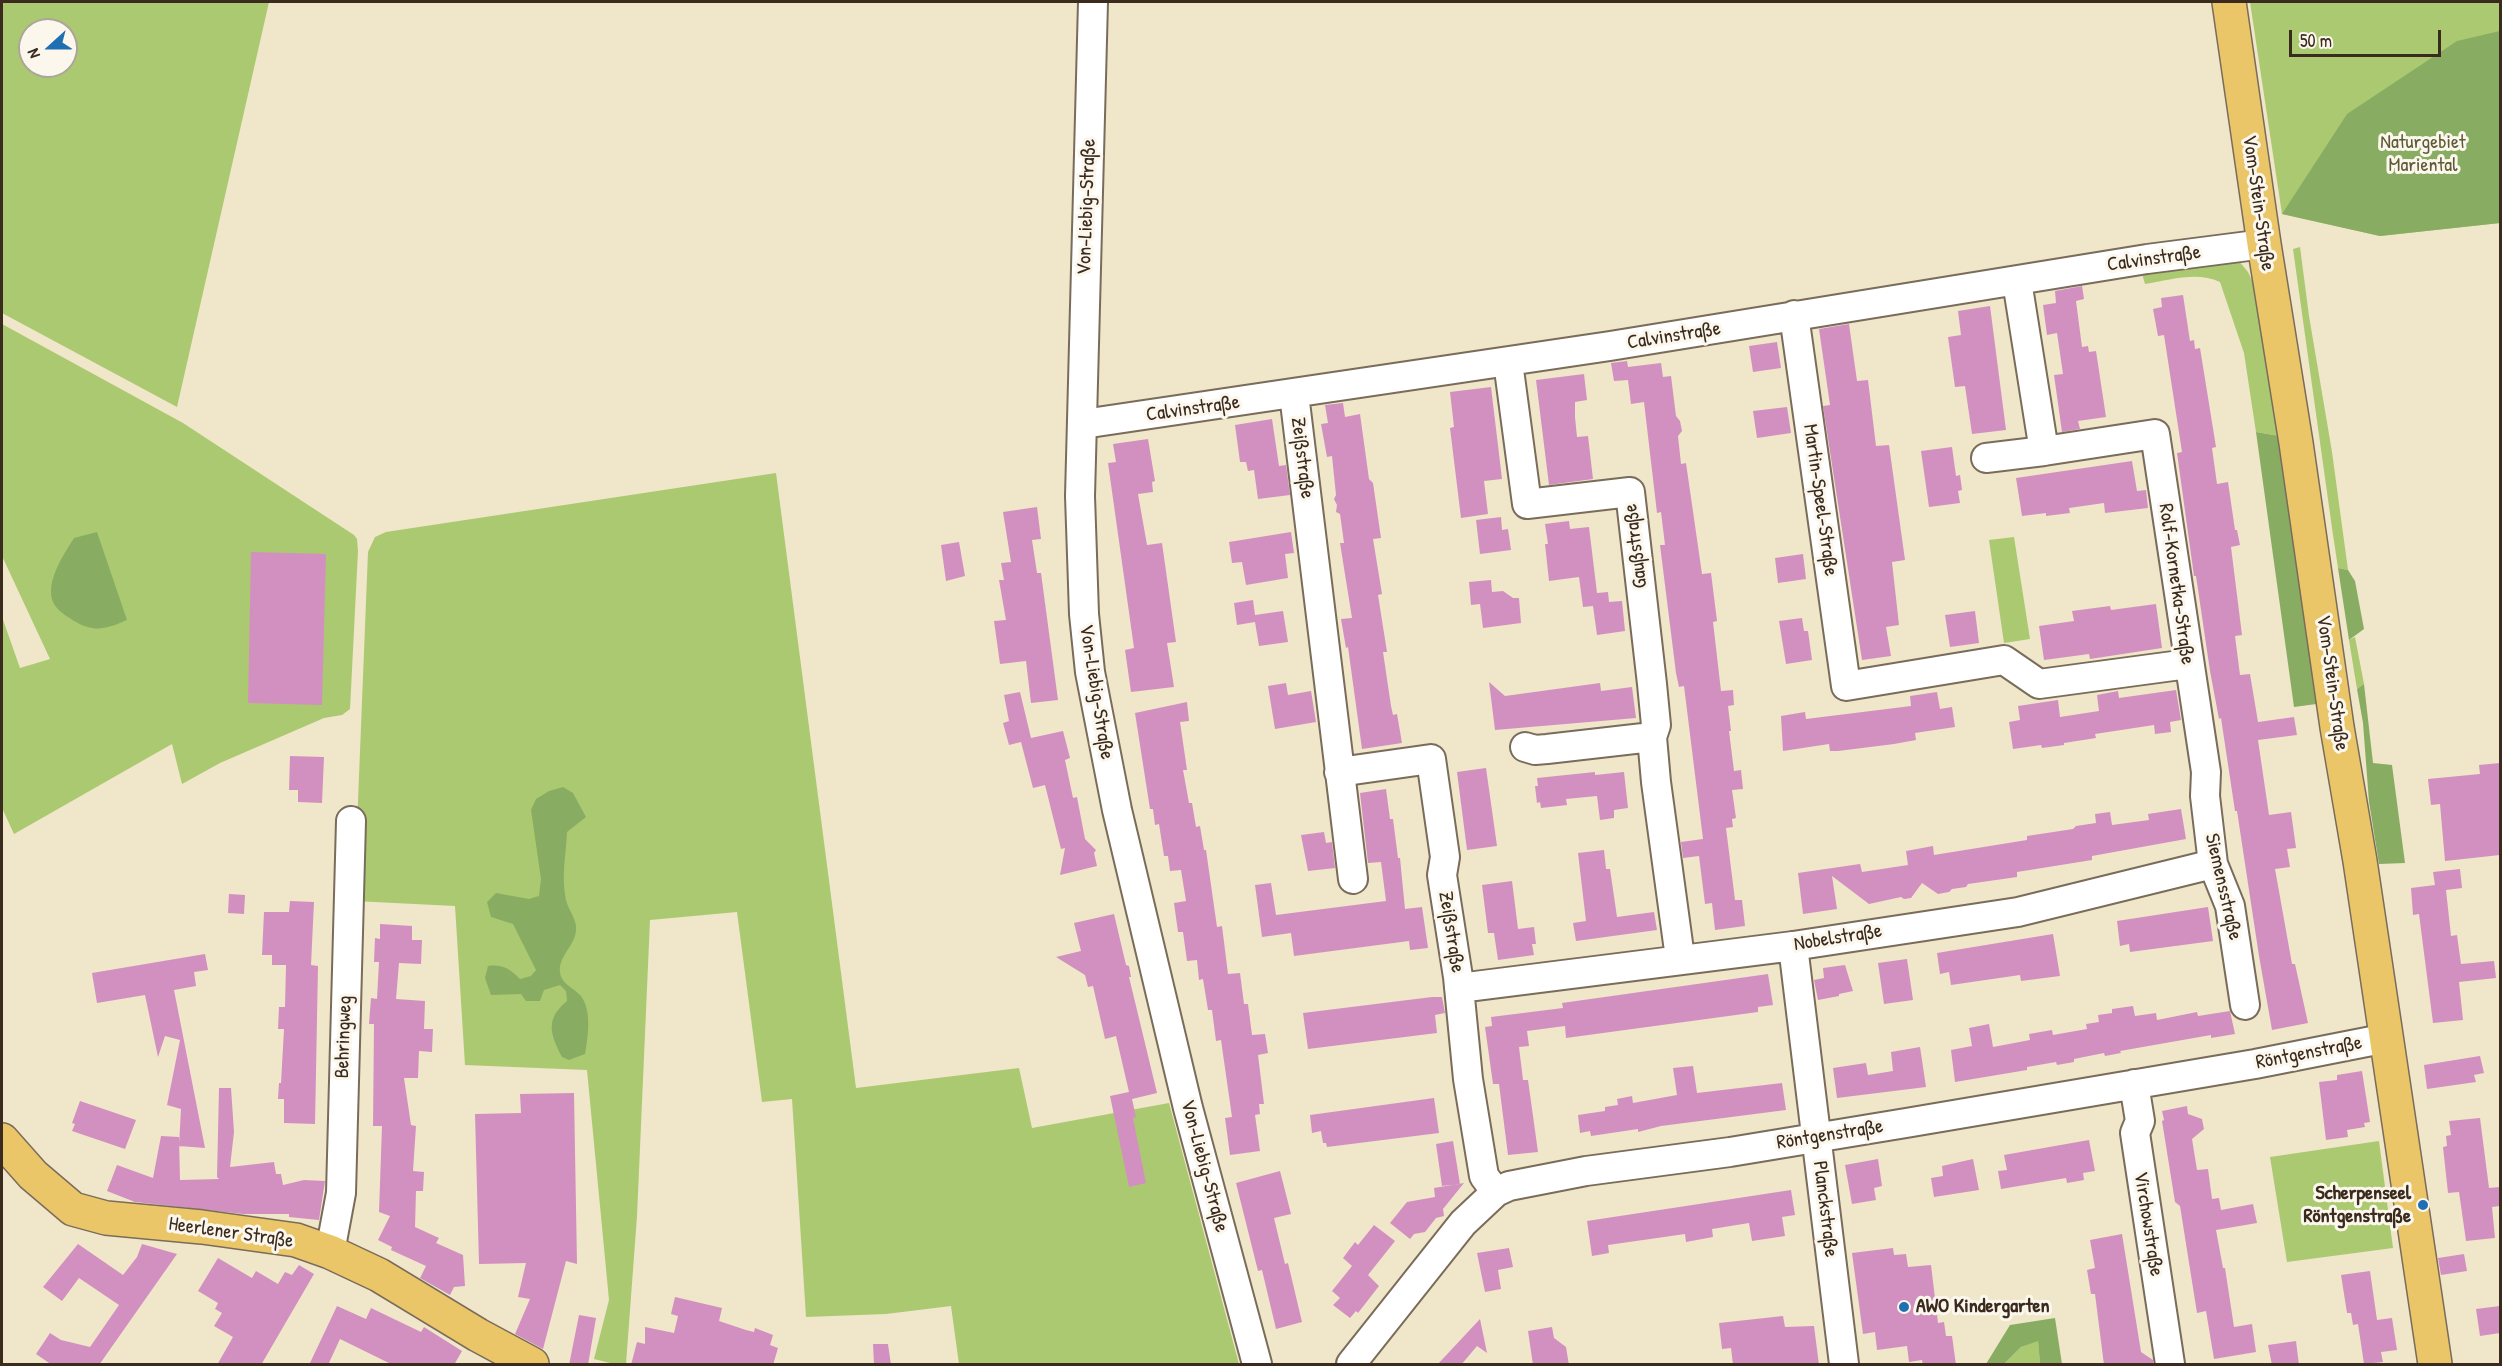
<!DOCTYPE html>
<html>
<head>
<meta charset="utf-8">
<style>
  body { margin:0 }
  #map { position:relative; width:2502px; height:1366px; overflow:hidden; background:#f0e6ca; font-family:"Patrick Hand",sans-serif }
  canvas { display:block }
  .frame { position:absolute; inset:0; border:3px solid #3b2a1e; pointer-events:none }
  .north { position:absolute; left:18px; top:18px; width:60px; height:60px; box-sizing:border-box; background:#fbf7ec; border:2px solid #aea59a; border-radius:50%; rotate:249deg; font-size:16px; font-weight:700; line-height:24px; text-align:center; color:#3b2a1e }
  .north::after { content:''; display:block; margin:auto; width:21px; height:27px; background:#1f6fb2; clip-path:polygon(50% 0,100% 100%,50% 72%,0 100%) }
  .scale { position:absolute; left:2289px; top:30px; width:152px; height:27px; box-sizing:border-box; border:3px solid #3b2a1e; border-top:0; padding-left:8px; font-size:18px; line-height:21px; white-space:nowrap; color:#3b2a1e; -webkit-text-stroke:4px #fbf7ec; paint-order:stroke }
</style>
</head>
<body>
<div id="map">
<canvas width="2502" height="1366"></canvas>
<div class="frame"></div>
<div class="north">N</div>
<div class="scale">50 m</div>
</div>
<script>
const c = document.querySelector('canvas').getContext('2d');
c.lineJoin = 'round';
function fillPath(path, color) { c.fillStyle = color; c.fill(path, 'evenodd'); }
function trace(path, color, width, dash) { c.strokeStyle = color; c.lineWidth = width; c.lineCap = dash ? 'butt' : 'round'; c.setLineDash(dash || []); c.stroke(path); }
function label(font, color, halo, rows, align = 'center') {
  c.font = font + ' "Patrick Hand",sans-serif'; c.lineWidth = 6; c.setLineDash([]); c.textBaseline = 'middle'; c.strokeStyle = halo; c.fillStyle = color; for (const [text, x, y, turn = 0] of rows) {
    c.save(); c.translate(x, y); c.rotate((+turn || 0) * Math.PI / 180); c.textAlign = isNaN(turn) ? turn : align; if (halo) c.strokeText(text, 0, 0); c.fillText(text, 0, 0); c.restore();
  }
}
fillPath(new Path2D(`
  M2 2H269L177 407 2 313ZM30 30H66V66H30Z
  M2250 2H2500V223L2380 236 2282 214Z
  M2300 247 2309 316 2332 452 2348 570 2338 568 2332 528 2293 249Z
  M2238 260 2248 272 2254 285 2285 437 2256 432 2244 353 2220 282C2197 271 2170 280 2145 284L2141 270Z
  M2 324 183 423 354 535 357 539 358 551 350 709 342 715 324 718 220 763 182 784 172 744 14 834 2 808V617L20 668 50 659 2 556Z
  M776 473 856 1088 1019 1068 1032 1128 1169 1103 1239 1364H959L951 1306 886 1314 806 1317 792 1099 762 1102 737 912 650 920 637 1216 626 1364H614L594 1359 609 1300 587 1070 465 1065 455 906 354 901 368 552 375 537 386 532Z
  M2014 537 2030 639 2004 643 1989 540Z
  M2355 637 2364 684 2357 689 2349 640Z
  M2379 1141 2393 1248 2287 1262 2270 1157Z
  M2038 1340 2040 1364H2004L2021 1347Z`), '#abc970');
fillPath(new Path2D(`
  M2500 31V223L2380 236 2282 214 2347 114 2457 41Z
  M2256 432 2285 437 2324 703 2294 707Z
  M97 532 127 620C106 629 95 633 74 621 67 616 57 611 53 602 45 582 64 554 74 538Z
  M2338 568 2348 570 2355 581 2364 629 2349 640Z
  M2364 684 2373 763 2392 765 2405 863 2379 864 2369 802 2363 723 2357 689Z
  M563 787 573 793 586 817 567 832C566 857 561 875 566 900 568 909 575 917 576 926 578 944 558 955 560 972 561 984 574 988 581 996 592 1011 588 1037 585 1054L569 1060 562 1057C550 1034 545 1019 567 1001L566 991 560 985 544 990 540 1001H526L521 994 491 995 485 978 488 966C503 964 510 969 520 979L531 976 536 970 513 924 491 917 487 902 496 893 529 899 539 896 541 879 531 810 536 799 549 791Z
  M2055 1318 2062 1364H2040L2038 1341 2021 1347 2004 1364H1986L2010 1325Z`), '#88ad62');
fillPath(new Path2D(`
  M2082 286 2084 299 2076 301 2082 347 2088 346 2089 352 2096 351 2106 417 2078 421 2080 429 2062 432 2054 375 2063 374 2057 333 2047 335 2043 305 2056 303 2055 291Z
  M2183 295 2190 341 2194 340 2195 349 2200 348 2216 447 2212 448 2217 484 2228 482 2235 530H2237L2240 545 2231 547 2242 635 2235 636 2240 675 2250 674 2258 722 2294 717 2297 735 2258 740 2269 815 2291 812 2296 848 2287 849 2290 867 2275 869 2292 964H2295L2308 1023 2272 1030 2259 956 2237 811H2235L2221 718 2219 719 2210 671 2196 576H2194L2177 453 2182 452 2164 335 2158 336 2153 309 2162 307 2161 298Z
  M1990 306 2006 430 1972 434 1965 386 1955 387 1948 337 1961 335 1958 311Z
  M1849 324 1857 381 1868 380 1876 446 1889 445 1905 560 1892 562 1899 625 1886 627 1891 656 1862 660 1823 406 1830 405 1819 329Z
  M1777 342 1781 368 1753 372 1749 346Z
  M1627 361 1628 367 1661 363 1663 377 1671 376 1676 416 1680 421 1682 431 1678 436 1681 464 1686 463 1702 574 1711 573 1717 621 1713 622 1721 691 1733 690 1734 705 1728 706 1731 731H1729L1734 771 1741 770 1743 789 1732 790 1736 818 1732 819 1733 827 1726 828 1735 900H1742L1745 926 1715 930 1712 903 1705 904 1699 856 1683 858 1681 842 1703 839 1684 686 1679 687 1676 673 1660 545H1665L1661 512 1657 513 1644 402 1631 404 1628 380 1614 381 1611 363Z
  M1584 374 1587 400 1575 402V417L1577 437 1588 436 1593 479 1549 485 1536 380Z
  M1491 387 1502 479 1484 481 1488 514 1461 518 1450 428 1454 427 1450 392Z
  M1343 403 1345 417 1360 414 1369 479 1373 483 1381 538 1373 539 1382 594 1378 595 1387 652H1383L1391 706 1393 715 1397 714 1402 743 1362 749 1348 647 1346 648 1341 619 1352 618 1340 543H1344L1340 514 1336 512 1337 505 1334 499 1336 495 1332 456 1327 457 1321 424 1328 423 1325 405Z
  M1787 407 1791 433 1757 438 1753 411Z
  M1272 419 1279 466 1286 465 1290 495 1258 499 1254 470 1248 471 1246 462H1240L1235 425Z
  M1148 439 1155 481 1152 482 1153 492 1138 494 1147 545 1162 543 1176 642 1167 643 1174 687 1131 692 1125 650 1134 648 1108 463 1116 462 1113 444Z
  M1952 447 1956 476 1960 475 1962 490 1958 491 1960 503 1929 507 1921 451Z
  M2132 461 2137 491 2146 490 2148 508 2105 513 2104 503 2069 508 2070 513 2046 516V513L2022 516 2016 478Z
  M1037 507 1041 539 1032 540 1037 573H1041L1058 700 1031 703 1026 661 1000 664 994 621 1006 620 999 580H1004L1001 563 1011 562 1003 512Z
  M1501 517 1502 530 1508 529 1511 550 1480 554 1476 520Z
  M1569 521 1570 529 1589 527 1597 593 1608 592 1609 602 1622 601 1625 631 1597 635 1593 606 1583 607 1579 577 1549 581 1545 544H1548L1545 524Z
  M1291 532 1294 553 1285 554 1288 578 1246 585 1242 562 1232 563 1229 542Z
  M959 542 965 576 946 581 941 545Z
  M251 552 326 554 322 705 248 703Z
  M1803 554 1806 579 1778 583 1775 558Z
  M1491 580 1492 592 1503 591 1513 598H1519L1521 623 1483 628 1480 604 1471 605 1469 582Z
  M1253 600 1255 615 1283 611 1288 642 1259 646 1255 622 1237 625 1234 603Z
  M2156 604 2162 648 2090 659 2089 654 2044 660 2039 626 2074 621 2072 611 2110 606 2111 610Z
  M1975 611 1979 643 1950 647 1945 615Z
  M1802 618 1804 631H1808L1812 660 1786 664 1779 621Z
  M1489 682 1505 696 1600 683 1601 691 1632 687 1636 718 1495 730Z
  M1286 683 1288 695 1311 691 1316 722 1275 729 1268 686Z
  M2176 690 2181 720 2170 722 2171 732 2155 734 2154 725 2095 734 2096 738 2064 743V745L2042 748 2041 745 2013 749 2009 722 2020 720 2018 706 2058 700 2060 717 2099 711 2097 695 2118 691 2119 698Z
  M1020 692 1031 738 1063 731 1070 758 1065 760 1073 798 1077 797 1085 839 1096 850 1094 853 1097 866 1060 875 1065 848 1061 849 1045 785 1033 788 1021 742 1009 745 1003 723 1009 721 1004 695Z
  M1937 692 1940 709 1952 707 1955 727 1915 733 1916 740 1894 744 1838 751H1830L1829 744 1783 751 1781 716 1805 712 1806 719 1911 706 1910 696Z
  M1187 702 1189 721 1180 722 1187 770H1183L1189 803H1192L1196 827 1200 826 1204 850H1206L1217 927 1222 926 1228 974 1240 973 1244 1004H1248L1252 1035 1265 1034 1268 1053 1258 1055 1264 1104H1259L1260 1114 1255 1115 1260 1151 1230 1155 1225 1118 1232 1117 1221 1040 1216 1041 1212 1010H1208L1203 979 1199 980 1197 960 1187 961 1183 932H1178L1174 903 1186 901 1181 870 1170 871 1168 856H1164L1159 824 1155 825 1153 809H1150L1135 713Z
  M290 756 324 757 322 803 298 802V790H289Z
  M2500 763V855L2445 861 2440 804 2431 805 2428 779 2480 774 2479 765Z
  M1486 768 1497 846 1467 850 1457 772Z
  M1595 772V775L1624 772 1628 808 1614 810V818L1600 820 1597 796 1566 799 1567 805 1541 808 1540 802 1537 803 1535 786H1538L1537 778Z
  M1386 789 1390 819H1393L1398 858H1400L1405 909 1422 907 1428 948 1410 950 1409 941 1294 956 1291 933 1262 937 1255 885 1271 883 1276 915 1386 901 1381 862 1368 863 1360 793Z
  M2181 809 2186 839 2092 856V860L2017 872V877L1968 884 1966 887 1952 889 1949 892 1938 894 1922 883 1911 898 1904 899 1901 897 1869 904 1832 876 1837 909 1803 914 1798 873 1860 864 1862 872 1908 865 1906 851 1933 846 1934 855 2027 840V836L2073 829 2076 826 2096 823 2095 814 2110 812 2112 825 2149 820 2148 814Z
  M1324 832 1326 843 1332 842 1335 868 1308 871 1301 835Z
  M1604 850 1606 869H1610L1617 917 1654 912 1657 930 1576 941 1573 923 1586 921 1578 853Z
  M2460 869 2462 888 2446 890 2451 936 2457 935 2461 964 2494 961 2496 978 2459 982 2463 1020 2433 1023 2419 914 2413 915 2411 888 2435 885 2433 872Z
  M1512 881 1518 929 1534 927 1536 944H1532L1534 955 1498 960 1494 933H1488L1482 885Z
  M229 894 245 895 244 914 228 913Z
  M290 901 314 902 311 965 318 966 315 1124 284 1123V1099H278L279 1083H281L284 1029H278L279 1007H285L286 965H272V955H262L264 912H289Z
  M2208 907 2213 941 2130 952 2129 944 2120 946 2117 921Z
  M1114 914 1126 965 1129 966 1131 977H1129L1157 1093 1132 1099 1136 1117 1133 1118 1146 1183 1129 1187 1110 1096 1129 1092 1116 1036 1105 1039 1093 986 1088 987 1085 975 1056 957 1081 951 1074 923Z
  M380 924 412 926V940H422L421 964 399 963 396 999 425 1001 424 1029H433L432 1052 419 1051 418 1078H404L411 1125 416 1126 413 1171 424 1172 423 1191H416L415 1227 439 1238 436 1243 463 1255 465 1286 454 1287 450 1295 420 1278 426 1266 391 1250 392 1247 378 1240 390 1216 379 1212 382 1126H373L374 1024H369L371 998 377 999 379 962H374L375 938 380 939Z
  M2053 934 2060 976 2021 981 2020 975 1951 985 1949 972 1940 974 1937 953Z
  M205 954 208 970 194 972 196 986 174 990 205 1148 179 1146 181 1109 167 1105 180 1040 165 1036 158 1057 145 995 97 1003 92 973Z
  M1907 959 1913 1000 1884 1004 1878 963Z
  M1845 965 1853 991 1839 994V996L1818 1000 1814 980 1824 978 1823 968Z
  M1768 974 1773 1005 1758 1007V1012L1566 1038 1565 1026 1527 1031 1529 1046 1519 1047 1523 1080H1528L1538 1152 1508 1155 1499 1084H1493L1485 1027 1492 1026 1491 1017 1563 1008 1562 1003Z
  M1432 997H1442L1445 1013 1435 1015 1437 1033 1308 1049 1303 1013Z
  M2133 1006 2135 1016 2156 1013 2157 1020 2197 1012 2198 1016 2230 1011 2235 1034 2211 1038V1035L2120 1051 2121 1053 2105 1056 2104 1053 2074 1059V1062L2057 1065 2056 1062 2027 1067V1070L1955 1082 1951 1050 1972 1046 1969 1028 1989 1024 1993 1047 2030 1040 2029 1034 2052 1030 2053 1035 2087 1029 2086 1024 2099 1022 2098 1015 2112 1013V1009Z
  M1920 1047 1926 1087 1837 1098 1833 1068 1866 1063 1868 1075 1893 1071 1891 1052Z
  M2480 1056 2484 1073 2474 1075 2476 1082 2427 1089 2424 1065Z
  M1693 1066 1697 1093 1782 1083 1786 1110 1661 1126 1638 1132V1129L1591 1136 1590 1131 1580 1133 1578 1115 1605 1111V1107L1618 1105 1617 1099 1632 1096 1633 1103 1677 1095 1673 1068Z
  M2362 1071 2370 1122 2364 1123 2365 1127 2347 1130 2348 1137 2326 1140 2319 1082 2337 1080V1075Z
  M219 1088H231L234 1132 230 1167 274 1162 276 1174H281L283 1185 304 1180 325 1181 319 1220 289 1217V1214H243L135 1202 107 1191 117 1165 153 1178 161 1136 179 1137 180 1180 219 1179 217 1177Z
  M574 1093 577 1264 566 1261 543 1349 515 1334 530 1299 518 1297 526 1263 479 1264 475 1114 521 1113 520 1094Z
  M1434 1098 1439 1133 1327 1147 1326 1143H1323L1321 1131 1312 1133 1310 1115Z
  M80 1101 136 1120 125 1149 72 1131 75 1124 72 1123Z
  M2187 1106 2188 1114 2202 1119 2204 1129 2192 1139 2197 1170 2208 1169 2212 1199 2219 1198 2221 1210 2253 1204 2257 1223 2216 1230 2223 1268H2225L2234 1327 2252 1324 2256 1352 2214 1359 2206 1311 2197 1313 2180 1206 2175 1202 2162 1121 2164 1120 2162 1111Z
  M2480 1118 2489 1188 2500 1187V1206L2492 1207 2495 1238 2466 1241 2459 1192 2448 1193 2443 1147 2447 1146 2446 1136 2451 1135 2449 1121Z
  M2089 1140 2095 1171 2083 1173 2084 1180 2067 1183 2066 1178 2001 1189 1998 1171 2007 1170 2004 1155Z
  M1453 1141 1460 1184 1442 1186 1436 1144Z
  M1878 1159 1882 1186 1874 1188 1876 1200 1852 1204 1845 1165Z
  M1973 1159 1979 1190 1934 1197 1931 1178 1943 1176 1942 1166Z
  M1280 1171 1291 1214 1274 1218 1285 1264 1288 1263 1302 1322 1276 1329 1262 1270 1258 1271 1236 1183Z
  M1464 1183 1443 1209 1444 1216 1436 1218 1425 1232 1414 1234 1410 1239 1390 1223 1407 1202 1435 1197 1434 1188Z
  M1791 1190 1795 1215 1782 1217 1785 1236 1752 1241 1749 1223 1712 1229 1713 1237 1686 1242 1685 1234 1608 1245 1609 1253 1592 1256 1587 1221Z
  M1374 1225 1395 1241 1368 1275 1379 1286 1358 1313 1356 1311 1350 1318 1333 1305 1340 1298 1332 1291 1352 1266 1343 1258 1355 1242 1358 1245Z
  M2122 1234 2141 1352 2153 1360V1365H2104L2095 1294H2091L2087 1270 2095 1268 2090 1240Z
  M78 1244 123 1275 137 1257 142 1244 177 1254 99 1365H52L36 1354 50 1333 61 1340 90 1347 119 1305 79 1278 62 1301 43 1287Z
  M1509 1248 1513 1267 1498 1270 1501 1289 1485 1292 1477 1253Z
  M1893 1248 1894 1255 1906 1254 1908 1267 1931 1265 1938 1323 1944 1322 1946 1336H1952L1956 1365H1923L1922 1360 1909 1362 1907 1346 1877 1350 1875 1332 1863 1334 1852 1253Z
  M2464 1254 2467 1271 2441 1275 2438 1258Z
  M218 1258 252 1278 256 1271 278 1284 285 1272 292 1275 299 1265 314 1274 261 1365H217L233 1337 214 1326 222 1313 215 1309 218 1303 198 1291Z
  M2370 1271 2377 1320 2392 1318 2397 1350 2381 1352 2383 1362 2364 1364 2358 1324 2353 1325 2351 1313H2347L2341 1275Z
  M675 1297 722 1308 719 1321 746 1330 754 1332 755 1328 773 1335 770 1345 778 1348 773 1365H631L637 1342 645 1344V1327L674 1333 678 1316 671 1314Z
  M337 1306 366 1319 371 1308 421 1332 424 1327 462 1351 454 1365H393L340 1339 328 1365H309Z
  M2500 1306V1333L2480 1336 2476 1309Z
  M579 1315 596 1318 588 1365H569Z
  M1783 1316 1785 1327 1814 1326 1819 1365H1733L1731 1348 1722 1349 1719 1323Z
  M1480 1319 1487 1353 1477 1346 1461 1365H1437Z
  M1552 1327 1554 1338 1566 1347 1569 1365H1533L1528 1331Z
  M2296 1341 2299 1365H2272L2268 1345Z
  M873 1344H888L891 1365H874Z`), '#d290c0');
const minor = new Path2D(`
  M1093 2 1080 496 1084 614 1090 672 1117 810 1188 1108 1257 1364
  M2017 281 2044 451 2155 434 2206 772 2205 796 2213 864 2230 906 2245 1005
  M1794 315 1846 686 2004 660 2039 684 2188 664
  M1508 362 1527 504 1630 492 1652 684 1656 725 1652 737 1656 782 1680 958
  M1294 394 1353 879
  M1083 424 1610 346 2147 259 2264 244
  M1986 458 2044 451
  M1525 747 1535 750 1547 749 1652 737
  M1339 772 1431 759 1445 857 1442 875 1458 977 1468 1079 1484 1176 1496 1192
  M1793 946 1844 1364
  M1459 988 1793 946 2018 912 2213 864
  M2134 1084 2140 1121 2135 1133 2170 1364
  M330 1252 341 1193 351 821
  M1351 1364 1463 1223 1496 1192 1509 1186 1586 1171 1730 1152 1906 1123 2255 1064 2387 1038`);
const major = new Path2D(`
  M2229 2 2264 244 2296 443 2337 727 2360 861 2435 1364
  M2 1140 33 1175 73 1209 106 1218 202 1227 296 1240 330 1252 379 1275 478 1335 532 1364`);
trace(minor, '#7a6c5a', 32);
trace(major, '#7a6c5a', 36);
trace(minor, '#fff', 28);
trace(major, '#ebc669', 33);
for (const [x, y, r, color] of [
  [2423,1205,6,"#1f6fb2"],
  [1904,1307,6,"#1f6fb2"]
]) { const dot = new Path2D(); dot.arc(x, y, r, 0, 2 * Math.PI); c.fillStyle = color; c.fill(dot); trace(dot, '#fbf7ec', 2); }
label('20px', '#5d5a37', '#fbf7ec', [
  ["Naturgebiet",2423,143],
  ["Mariental",2423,166]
]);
label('20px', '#3b2a1e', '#fbf7ec', [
  ["Vom-Stein-Straße",2258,203,82],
  ["Von-Liebig-Straße",1087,207,-88],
  ["Calvinstraße",2154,259,-8],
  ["Calvinstraße",1674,336,-9],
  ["Calvinstraße",1193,409,-8],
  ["Zeißstraße",1302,458,83],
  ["Martin-Speel-Straße",1820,500,82],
  ["Gaußstraße",1636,546,-97],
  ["Rolf-Kornetka-Straße",2176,584,82],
  ["Vom-Stein-Straße",2332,683,82],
  ["Von-Liebig-Straße",1096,692,81],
  ["Siemensstraße",2223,887,77],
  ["Zeißstraße",1451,932,81],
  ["Nobelstraße",1838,938,-9],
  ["Behringweg",344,1037,-88],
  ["Röntgenstraße",2309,1053,-11],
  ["Röntgenstraße",1830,1135,-9],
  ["Von-Liebig-Straße",1204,1166,75],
  ["Planckstraße",1825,1209,83],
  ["Virchowstraße",2148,1224,81],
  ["Heerlener Straße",231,1233,8]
]);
label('bold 20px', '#3b2a1e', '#fbf7ec', [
  ["Scherpenseel",2411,1194],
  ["Röntgenstraße",2411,1217],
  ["AWO Kindergarten",1916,1307,"left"]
], 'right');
</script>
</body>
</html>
